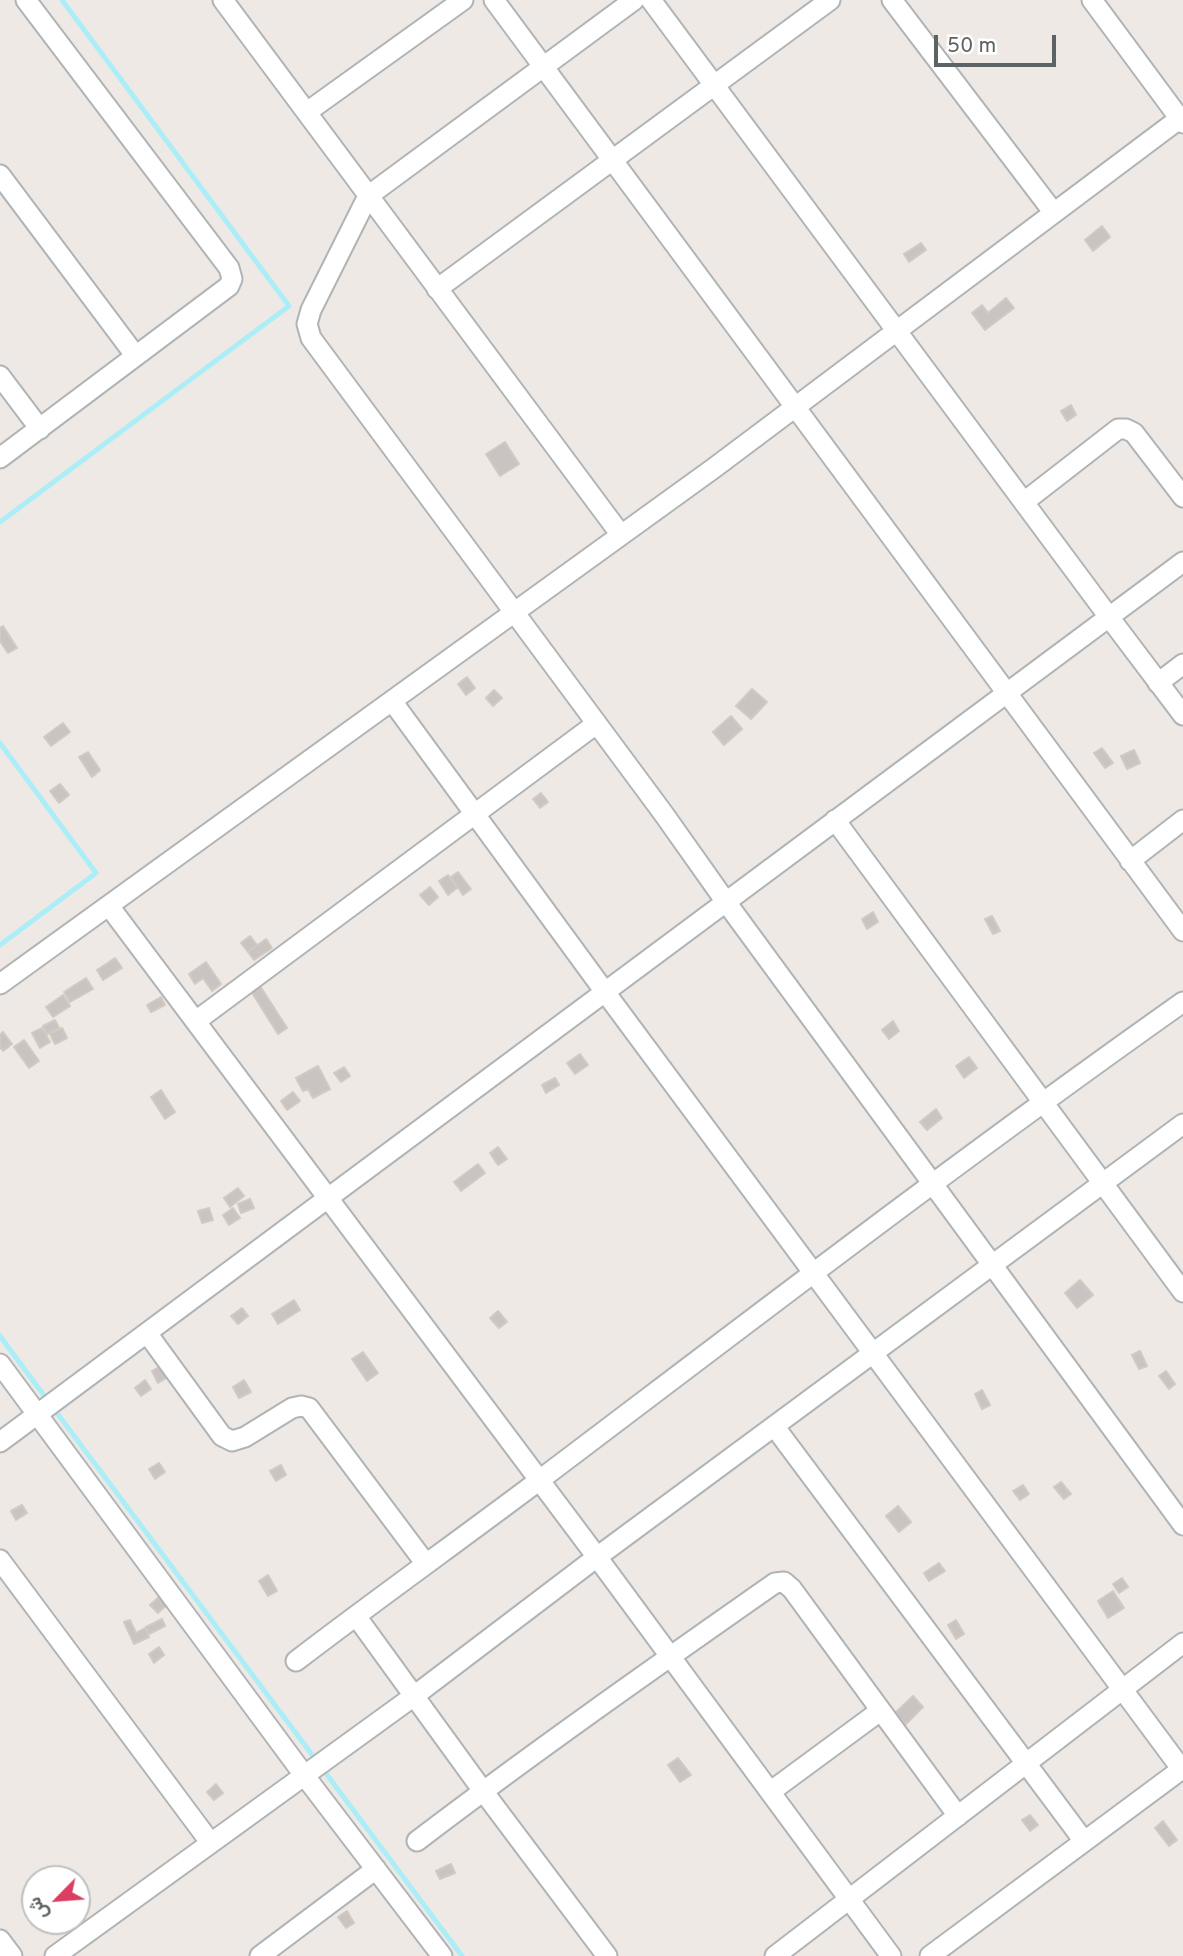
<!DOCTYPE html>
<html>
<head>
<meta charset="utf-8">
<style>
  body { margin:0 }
  #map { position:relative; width:1183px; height:1956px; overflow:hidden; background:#eee9e5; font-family:Overpass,Vazirmatn,sans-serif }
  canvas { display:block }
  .north { position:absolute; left:21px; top:1865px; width:70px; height:70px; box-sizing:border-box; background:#fff; border:2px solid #bec0c1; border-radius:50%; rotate:245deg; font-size:19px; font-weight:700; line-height:28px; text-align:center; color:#5d6264 }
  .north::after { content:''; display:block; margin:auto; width:24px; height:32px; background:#da3e62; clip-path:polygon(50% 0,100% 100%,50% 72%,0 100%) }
  .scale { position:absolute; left:934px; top:35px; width:122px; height:32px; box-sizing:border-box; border:4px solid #5d6264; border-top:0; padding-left:9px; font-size:21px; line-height:24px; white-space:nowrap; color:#5d6264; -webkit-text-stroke:5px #fff; paint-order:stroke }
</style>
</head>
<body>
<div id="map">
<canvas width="1183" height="1956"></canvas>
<div class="north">ش</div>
<div class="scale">50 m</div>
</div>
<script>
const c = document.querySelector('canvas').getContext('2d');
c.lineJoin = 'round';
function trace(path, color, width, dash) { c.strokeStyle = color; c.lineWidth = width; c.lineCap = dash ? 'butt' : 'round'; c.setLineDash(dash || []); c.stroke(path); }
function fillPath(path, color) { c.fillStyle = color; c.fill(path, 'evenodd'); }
trace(new Path2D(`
  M0 522 289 306 62 0
  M0 743 96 873 0 945
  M0 1336 48 1401
  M54 1409 316 1760
  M322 1768 462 1956`), '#abeef8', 5);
const building = new Path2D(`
  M1102 226 1110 237 1093 251 1085 240Z
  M921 243 926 250 909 262 904 254Z
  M1006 298 1014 308 985 330 972 313 982 305 988 313Z
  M1071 405 1076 415 1067 421 1061 411Z
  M505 442 519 464 500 476 486 454Z
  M3 626 17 648 8 653 0 641V628Z
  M467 677 475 688 466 695 458 684Z
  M752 689 767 702 751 719 736 706Z
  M494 690 502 698 493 706 486 698Z
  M731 716 742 729 724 745 713 732Z
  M63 723 70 732 51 746 44 737Z
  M1102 748 1113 763 1105 768 1094 753Z
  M1134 750 1140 763 1127 769 1121 756Z
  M88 752 100 770 92 777 79 757Z
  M60 784 69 795 59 803 50 791Z
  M541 793 548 802 540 808 533 799Z
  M458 872 471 889 463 895 451 877Z
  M448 875 457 888 448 895 439 881Z
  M430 887 438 897 429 905 420 895Z
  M873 912 878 922 867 929 862 919Z
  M992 916 1000 931 993 934 985 919Z
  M250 936 257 945 248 952 241 943Z
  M266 939 272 948 254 960 248 952Z
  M115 958 122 968 103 980 97 970Z
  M206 962 221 984 212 991 203 978 195 984 189 974Z
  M86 978 93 989 70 1002 64 992Z
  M260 986 287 1028 278 1034 251 991Z
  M63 995 70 1006 53 1017 46 1007Z
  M161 997 165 1005 151 1012 147 1005Z
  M55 1020 59 1028 47 1034 43 1026Z
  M893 1021 899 1031 889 1039 882 1030Z
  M42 1028 50 1042 40 1048 32 1033Z
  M62 1028 67 1038 55 1044 50 1034Z
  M3 1032 12 1044 3 1051 0 1047V1035Z
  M24 1040 39 1061 29 1068 14 1047Z
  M580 1054 588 1065 575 1074 567 1063Z
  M969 1057 977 1068 964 1078 956 1066Z
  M318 1066 330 1089 313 1098 308 1089 303 1091 296 1078Z
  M344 1067 350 1076 341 1082 334 1073Z
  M555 1078 559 1085 546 1093 542 1085Z
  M161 1090 175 1112 165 1119 151 1097Z
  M293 1092 300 1101 287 1110 281 1101Z
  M936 1109 942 1118 927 1130 920 1122Z
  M498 1147 507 1159 498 1165 490 1153Z
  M478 1164 485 1173 461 1191 454 1182Z
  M238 1188 244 1196 230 1207 224 1198Z
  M250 1199 254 1208 241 1213 238 1204Z
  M209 1208 213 1220 202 1223 198 1211Z
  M233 1208 240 1218 229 1225 223 1215Z
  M1080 1280 1093 1295 1077 1308 1065 1293Z
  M294 1300 300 1310 278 1324 272 1314Z
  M242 1308 248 1316 238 1324 231 1316Z
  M498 1311 507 1322 499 1328 490 1318Z
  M1140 1351 1147 1366 1139 1369 1132 1355Z
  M363 1352 378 1373 367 1381 352 1359Z
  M161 1366 168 1377 158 1383 152 1371Z
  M1166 1371 1175 1384 1169 1389 1159 1376Z
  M145 1380 151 1389 141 1396 135 1388Z
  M244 1380 251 1392 239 1398 233 1387Z
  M982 1390 990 1405 982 1409 975 1394Z
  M159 1463 165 1472 155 1479 149 1469Z
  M281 1465 286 1475 276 1481 270 1471Z
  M1061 1482 1071 1494 1064 1499 1054 1487Z
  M1023 1485 1029 1494 1020 1500 1013 1491Z
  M22 1505 27 1513 16 1520 11 1511Z
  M898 1506 911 1522 899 1532 886 1516Z
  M939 1563 945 1571 929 1581 924 1573Z
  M268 1575 277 1591 268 1596 259 1581Z
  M1122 1578 1128 1587 1119 1593 1113 1584Z
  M1113 1591 1124 1608 1108 1618 1098 1601Z
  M161 1595 169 1603 158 1613 150 1605Z
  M162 1619 165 1626 149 1634 146 1627Z
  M130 1620 136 1633 145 1628 149 1637 134 1644 124 1622Z
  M956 1620 964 1634 956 1639 948 1625Z
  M159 1647 164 1655 154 1663 149 1654Z
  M913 1696 923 1707 906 1724 895 1713Z
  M678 1758 691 1775 680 1782 668 1765Z
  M216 1784 223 1793 214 1800 207 1792Z
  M1030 1815 1038 1825 1030 1831 1022 1820Z
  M1163 1821 1177 1840 1169 1846 1155 1828Z
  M451 1864 455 1873 440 1879 436 1871Z
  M347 1911 354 1923 346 1928 338 1917Z`);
fillPath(building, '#c9c4c2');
trace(building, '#d2c9c3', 2);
const minor = new Path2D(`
  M223 0 621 535
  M494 0 1183 931
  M634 0 368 196 311 310 307 324 311 338 663 813 726 902 1183 1525
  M651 0 1109 617 1183 715
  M892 0 1054 213
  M1092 0 1183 123
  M307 112 463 0
  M0 175 135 355
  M437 289 830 0
  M0 376 40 429
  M0 458 229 286 232 279 229 268 26 0
  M1024 502 1118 429H1126L1134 433 1183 497
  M1158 683 1183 664
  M392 701 605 992 1183 1771
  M835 820 1183 1292
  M1130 861 1183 820
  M109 906 597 1557 891 1956
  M0 984 714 468 1183 116
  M196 1021 596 724
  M147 1333 222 1436 232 1441 245 1437 292 1408 301 1406 309 1408 426 1564
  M0 1364 304 1775 442 1956
  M774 1426 1084 1841
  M0 1442 1183 562
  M0 1560 210 1842
  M356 1616 483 1791 607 1956
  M296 1661C377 1599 460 1540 541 1479 754 1318 965 1156 1183 1002
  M770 1792 880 1711
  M417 1841C534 1752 655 1667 775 1583L784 1582 792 1589 958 1816
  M0 1940 12 1956
  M55 1956 414 1696 597 1557 1183 1124
  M260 1956 376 1869
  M775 1956 1183 1643
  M930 1956 1182 1769`);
trace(minor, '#b0b4b6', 23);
trace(minor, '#fff', 19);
</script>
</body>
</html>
